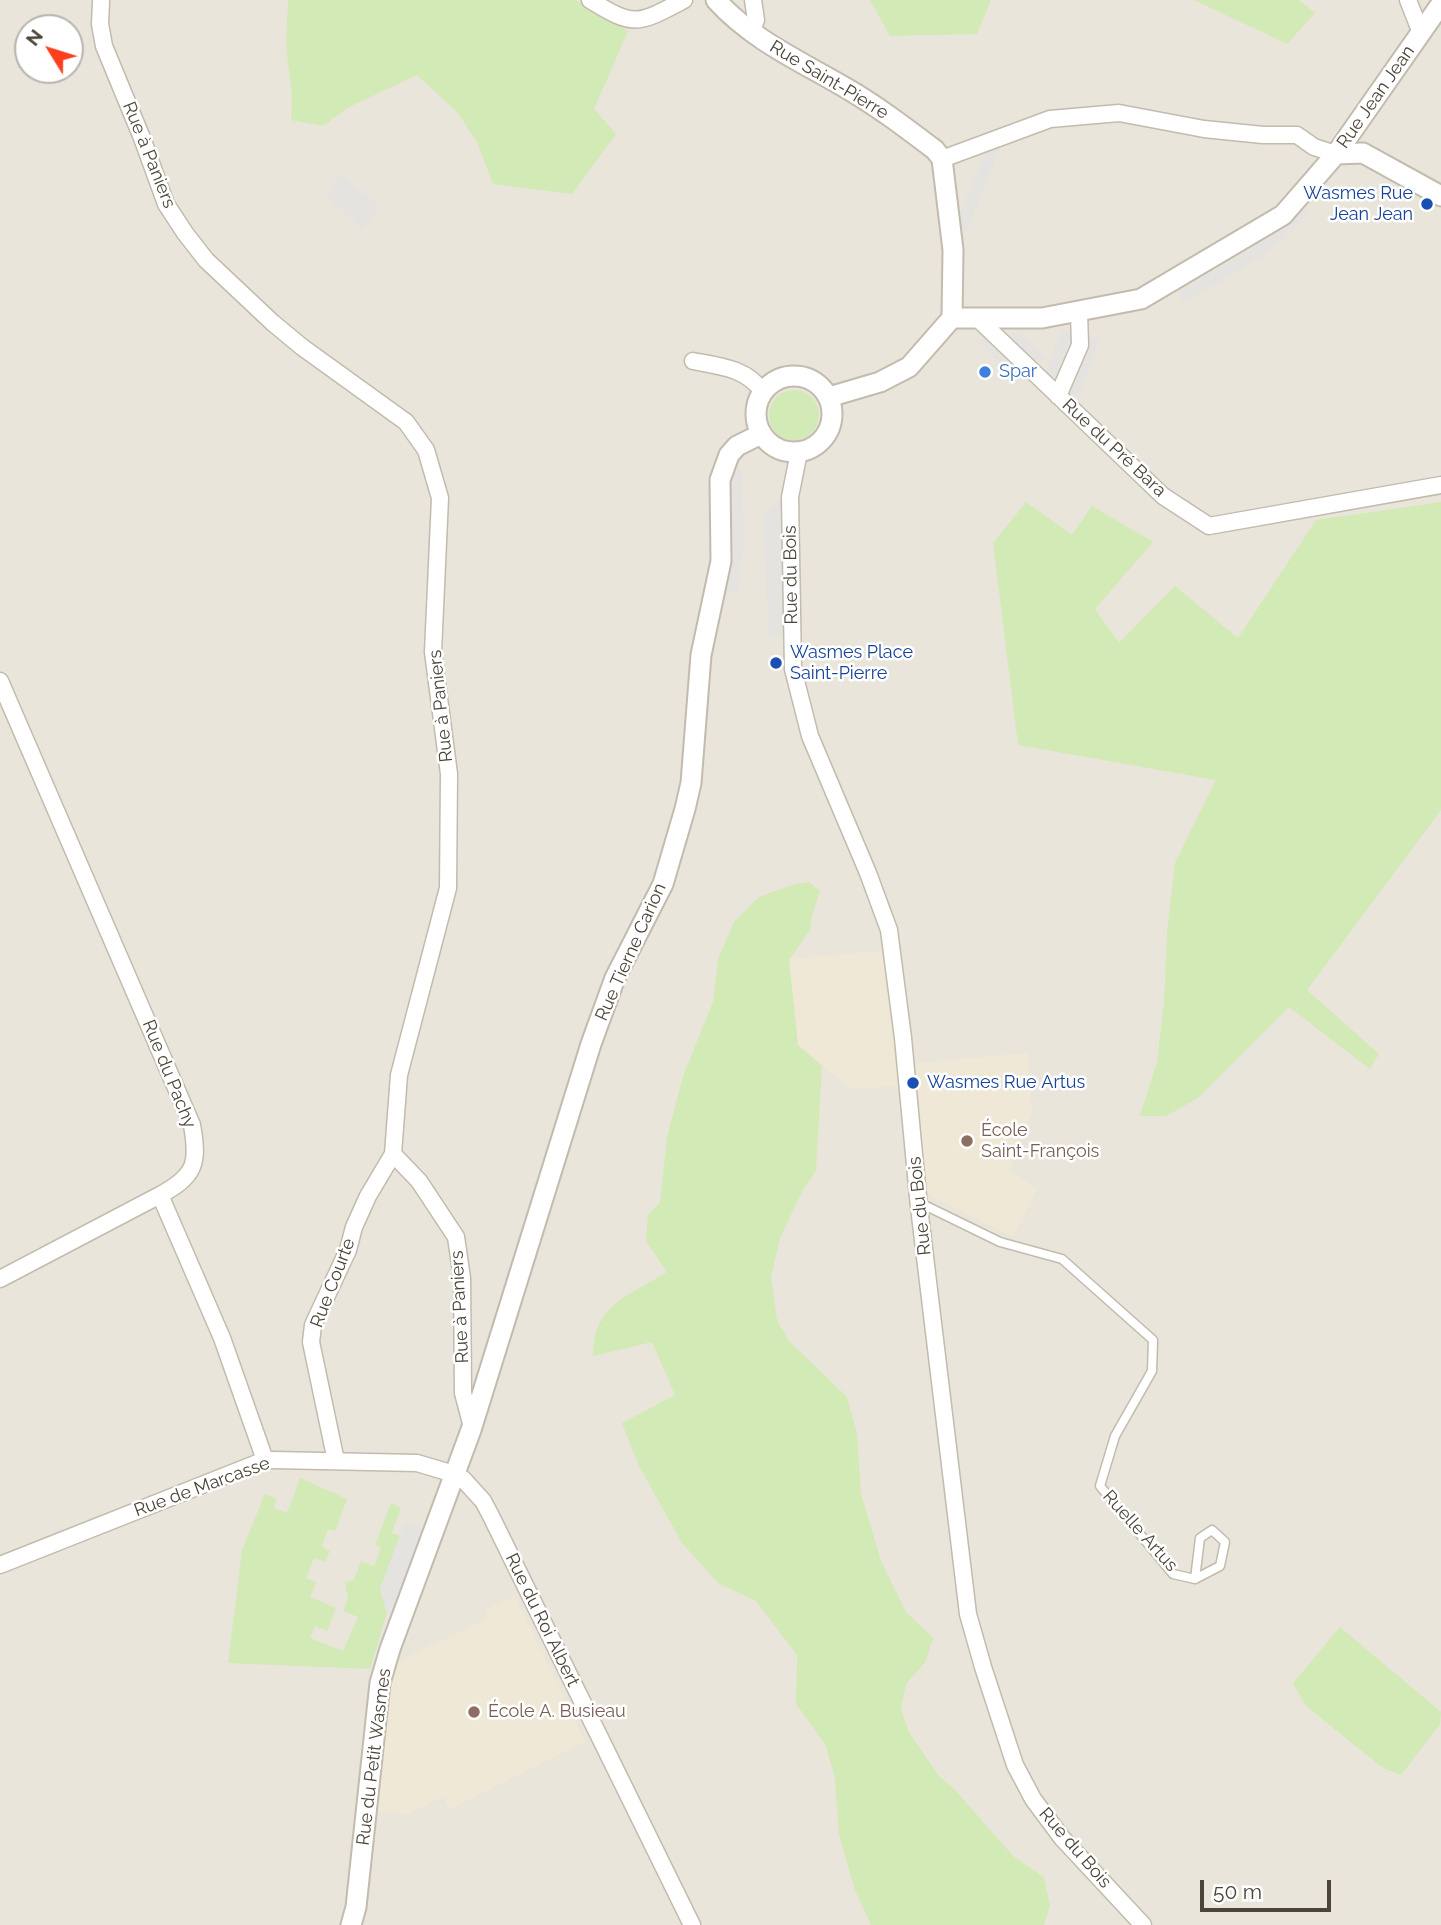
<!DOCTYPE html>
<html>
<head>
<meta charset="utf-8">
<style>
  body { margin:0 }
  #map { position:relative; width:1441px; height:1925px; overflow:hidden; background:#f6f3ec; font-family:Raleway,sans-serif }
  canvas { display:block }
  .north { position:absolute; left:14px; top:14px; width:70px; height:70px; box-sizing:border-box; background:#fff; border:2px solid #b7b4b0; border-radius:50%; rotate:308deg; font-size:19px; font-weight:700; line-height:28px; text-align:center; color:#4b4439 }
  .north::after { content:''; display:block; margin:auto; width:24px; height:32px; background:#fc3f1d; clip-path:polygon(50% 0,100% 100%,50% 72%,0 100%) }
  .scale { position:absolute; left:1200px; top:1880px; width:131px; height:32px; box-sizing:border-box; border:4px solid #4b4439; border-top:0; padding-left:9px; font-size:21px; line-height:24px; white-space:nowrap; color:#4b4439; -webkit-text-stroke:5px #fff; paint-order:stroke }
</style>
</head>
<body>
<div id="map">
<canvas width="1441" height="1925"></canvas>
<div class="north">N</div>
<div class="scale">50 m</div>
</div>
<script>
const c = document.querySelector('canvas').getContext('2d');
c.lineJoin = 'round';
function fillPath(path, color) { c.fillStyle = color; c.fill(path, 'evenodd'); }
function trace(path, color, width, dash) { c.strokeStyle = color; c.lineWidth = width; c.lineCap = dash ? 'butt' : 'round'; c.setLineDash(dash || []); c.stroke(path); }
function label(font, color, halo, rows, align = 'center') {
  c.font = font + ' Raleway,sans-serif'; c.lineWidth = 5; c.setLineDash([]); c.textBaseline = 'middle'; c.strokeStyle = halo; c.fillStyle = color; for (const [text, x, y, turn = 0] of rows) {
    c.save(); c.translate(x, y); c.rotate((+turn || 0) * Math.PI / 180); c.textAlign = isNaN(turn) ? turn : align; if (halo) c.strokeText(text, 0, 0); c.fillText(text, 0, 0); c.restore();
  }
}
fillPath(new Path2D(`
  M0 0H1441V1925H0ZM28 28H70V70H28Z`), '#eae5da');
fillPath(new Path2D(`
  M892 950 906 1064 1027 1053 1032 1111 1009 1171 1037 1189 1013 1237 918 1189 907 1086 850 1088 798 1045 789 959Z
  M515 1596 585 1742 450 1809 443 1797 408 1814 366 1811 384 1669 487 1618 484 1611Z`), '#efe8d6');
fillPath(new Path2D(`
  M288 0H576L628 31 594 109 616 134 572 194 493 184 477 142 458 113 417 75 347 108 323 126 291 120 292 96 286 47Z
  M870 0H991L977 34 890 36Z
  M1194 0H1299L1315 13 1287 44Z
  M769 415a25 25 0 1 1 50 0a25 25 0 1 1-50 0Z
  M1026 502 1072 535 1092 506 1153 542 1095 609 1119 643 1175 586 1238 638 1316 520 1441 502V810L1307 990 1379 1054 1370 1069 1289 1007 1198 1098 1166 1116H1140L1157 1062 1164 1002 1167 933 1175 863 1216 780 1018 745 993 543Z
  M809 882 820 891 812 916 810 930 789 960 798 1045 822 1066 816 1170 800 1195 780 1238 771 1277 777 1320 789 1341 847 1397 857 1434 861 1494 881 1561 906 1612 933 1638 926 1661 906 1684 901 1709 909 1732 938 1775 956 1791 1013 1856 1044 1877 1050 1906 1044 1925H871L855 1890 839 1834 835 1778 825 1744 796 1704 797 1655 756 1601 718 1583 682 1543 638 1464 622 1423 675 1395 652 1342 593 1356C594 1303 628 1297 667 1272L646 1241 648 1214 660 1203 667 1138 683 1076 713 1002 718 959 734 922 759 897 792 885Z
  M300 1478 347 1499 335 1531 328 1529 322 1547 330 1551 325 1562 314 1558 306 1578 316 1582 310 1597 336 1608 327 1631 315 1626 310 1638 343 1651 358 1617 343 1611 348 1599 345 1582 354 1580 361 1561 374 1566 381 1547 375 1545 391 1503 401 1508 392 1533 400 1536 380 1589 387 1613 370 1669 228 1663 242 1550 265 1494 277 1499 274 1508 287 1513Z
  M1340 1627 1441 1712 1440 1724 1401 1775 1383 1768 1306 1706 1293 1683Z`), '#d2eab5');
fillPath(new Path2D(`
  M1005 136 966 232 958 230 960 213 990 142Z
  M341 175 380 207 363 229 326 195Z
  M1302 206 1308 214 1288 235 1263 256 1184 303 1178 292 1248 252Z
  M1062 328 1073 330 1056 378 1045 374Z
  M1019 332 1048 359 1034 363 1006 336Z
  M983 334 1018 366 1013 375 981 345Z
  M1087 336 1100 340 1078 398 1066 393Z
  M738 468 743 473 742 495 745 536 738 589 722 597 731 542 728 478Z
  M780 500 784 631 769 640 763 514Z
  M405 1522 423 1528 392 1613H387L380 1589Z`), '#e5e3e0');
const service = new Path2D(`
  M918 1202 1000 1242 1062 1259 1153 1340 1152 1371 1115 1436 1100 1486 1173 1574 1195 1579 1220 1566 1225 1542 1212 1530 1200 1538 1195 1579`);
const minor = new Path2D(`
  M590 0C635 28 638 24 684 0
  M1408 0 1421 33
  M101 2 100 24 104 46 142 138 166 204 185 233 206 260 273 323 302 347 406 422 426 450 440 498 433 652 449 774 448 888 399 1075 393 1154 419 1181 456 1237 462 1278 463 1393 472 1427
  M751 33 756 20 753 0
  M942 159 1050 119 1119 113 1204 129 1263 135H1297L1314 147 1336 154
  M976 317 1163 496 1209 526 1441 485
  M693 361C720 366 746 368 763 392
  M1058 396 1080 345 1079 312
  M799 452 790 497 793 669 810 736 868 873 889 930 903 1038 919 1207 968 1614 983 1667 1015 1765 1033 1799 1062 1838 1143 1925
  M0 681 192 1125C199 1164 195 1176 160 1195L222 1338 265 1460
  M0 1279 160 1195
  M336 1461 311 1342 313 1325 348 1250 354 1227 368 1196 393 1154
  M0 1565 265 1460H273L417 1463 454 1474 463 1479 483 1501 490 1514 692 1925`);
const tertiary = new Path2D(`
  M716 0C752 40 800 61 846 88 877 106 906 128 935 150L942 159 953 250 952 318 909 367 880 382 829 397
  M1336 154 1363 153 1441 196
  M952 318H1042L1141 299 1283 215 1336 154 1441 4
  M756 414a38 38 0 1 1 76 0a38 38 0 1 1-76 0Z
  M351 1925 356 1907 380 1683 390 1649 471 1430 591 1044 615 978 663 884 685 809 691 783 701 655 721 561 720 480 729 455 737 446 761 434`);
trace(service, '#c2bbae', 11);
trace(minor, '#c2bbae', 19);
trace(tertiary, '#c2bbae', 23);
trace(service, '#fff', 8);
trace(minor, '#fff', 16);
trace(tertiary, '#fff', 19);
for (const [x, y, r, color] of [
  [1427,204,7,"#1a4fb4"],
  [985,372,7,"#3f7fe0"],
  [776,663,7,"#1a4fb4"],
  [913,1083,7,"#1a4fb4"],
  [967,1141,7,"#8d6e63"],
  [474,1712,7,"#8d6e63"]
]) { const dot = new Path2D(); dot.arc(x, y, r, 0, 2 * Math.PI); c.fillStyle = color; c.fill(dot); trace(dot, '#fff', 2.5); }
label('18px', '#4b4439', '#fff', [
  ["Rue Saint-Pierre",829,80,31],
  ["Rue Jean Jean",1376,97,-55],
  ["Rue à Paniers",149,155,68],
  ["Rue du Pré Bara",1114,448,43],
  ["Rue du Bois",791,575,-91],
  ["Rue à Paniers",441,706,-96],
  ["Rue Tierne Carion",631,952,-66],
  ["Rue du Pachy",169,1074,68],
  ["Rue du Bois",920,1206,-96],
  ["Rue Courte",333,1283,-69],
  ["Rue à Paniers",460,1307,-93],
  ["Rue de Marcasse",202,1487,-20],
  ["Ruelle Artus",1140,1531,48],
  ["Rue du Roi Albert",542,1620,64],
  ["Rue du Petit Wasmes",374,1757,-83],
  ["Rue du Bois",1075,1848,49]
]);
label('18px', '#164399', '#fff', [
  ["Wasmes Rue",1413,194,"right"],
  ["Jean Jean",1413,215,"right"],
  ["Wasmes Place",790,653],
  ["Saint-Pierre",790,674],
  ["Wasmes Rue Artus",927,1083]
], 'left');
label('18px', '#366cbe', '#fff', [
  ["Spar",999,372]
], 'left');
label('18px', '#785e54', '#fff', [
  ["École",981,1131],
  ["Saint-François",981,1152],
  ["École A. Busieau",488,1712]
], 'left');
</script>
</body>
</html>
